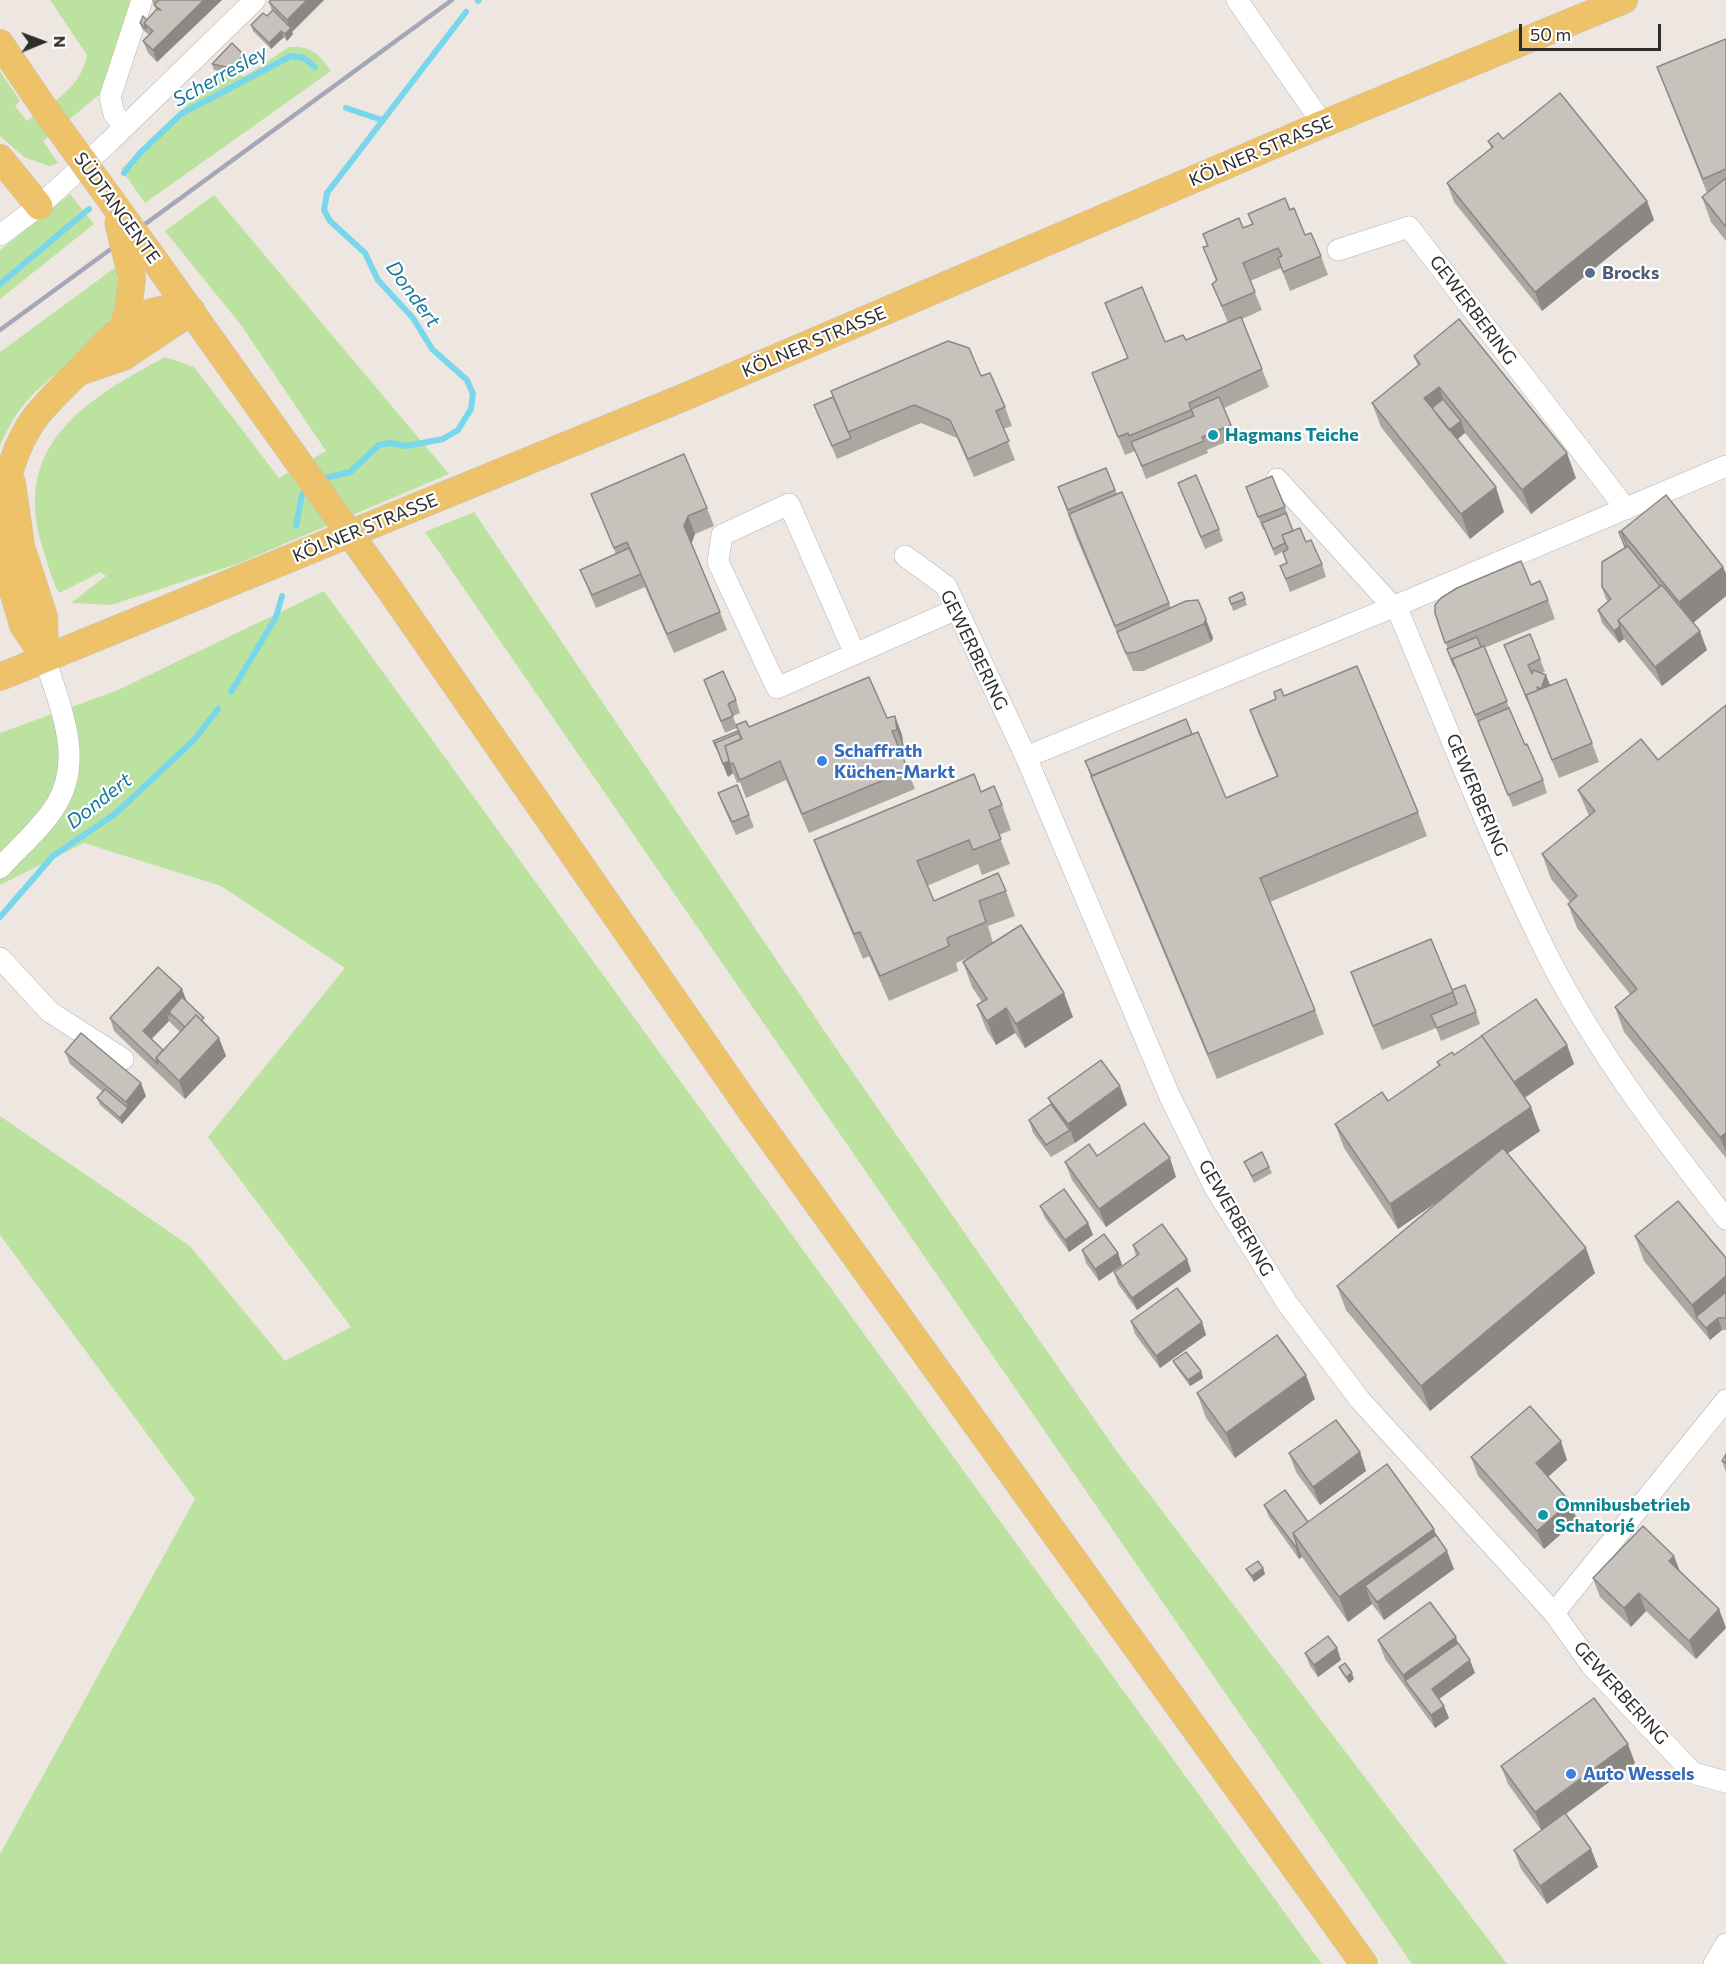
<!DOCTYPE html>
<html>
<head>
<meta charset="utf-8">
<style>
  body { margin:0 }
  #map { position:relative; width:1726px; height:1964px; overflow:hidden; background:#eee7e1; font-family:Commissioner,sans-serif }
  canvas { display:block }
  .north { position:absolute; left:12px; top:12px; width:60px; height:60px; -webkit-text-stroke:4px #fff; paint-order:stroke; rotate:89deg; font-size:16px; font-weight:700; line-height:24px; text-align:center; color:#2e2e2e }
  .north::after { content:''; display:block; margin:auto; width:21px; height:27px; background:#2e2e2e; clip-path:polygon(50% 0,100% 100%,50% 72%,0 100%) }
  .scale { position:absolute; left:1519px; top:24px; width:142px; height:27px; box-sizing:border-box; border:3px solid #2e2e2e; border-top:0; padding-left:8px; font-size:18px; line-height:21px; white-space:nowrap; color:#2e2e2e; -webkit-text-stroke:4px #fff; paint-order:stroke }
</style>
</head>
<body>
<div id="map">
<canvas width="1726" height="1964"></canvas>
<div class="north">N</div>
<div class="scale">50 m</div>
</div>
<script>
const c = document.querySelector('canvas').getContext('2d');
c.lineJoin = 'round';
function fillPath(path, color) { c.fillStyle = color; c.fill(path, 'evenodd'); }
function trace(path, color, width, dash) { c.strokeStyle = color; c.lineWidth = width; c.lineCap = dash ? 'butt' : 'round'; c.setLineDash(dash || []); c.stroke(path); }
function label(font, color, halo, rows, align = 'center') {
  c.font = font + ' Commissioner,sans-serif'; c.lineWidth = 4.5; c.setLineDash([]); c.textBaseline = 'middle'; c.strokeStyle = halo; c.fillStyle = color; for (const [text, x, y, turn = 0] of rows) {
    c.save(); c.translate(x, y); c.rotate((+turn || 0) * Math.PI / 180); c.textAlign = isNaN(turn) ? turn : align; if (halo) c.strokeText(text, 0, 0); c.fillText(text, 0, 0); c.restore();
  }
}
fillPath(new Path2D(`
  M50 0H136L105 101 99 95 43 141 58 163 49 166 24 157 0 136V71L20 101 15 106 27 121C53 102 81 88 87 55Z
  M289 47C313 46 317 53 331 71L145 203 121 169 220 73 245 76Z
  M70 194 94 224 0 299V250Z
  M214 195 449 474 237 564 111 605 71 603 106 576 101 572 59 593C51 579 48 564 43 549 10 445 85 400 165 357L194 367 279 478 326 451 241 325 165 231Z
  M116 267C118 282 118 302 111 317 97 347 49 375 26 402 15 415 7 430 0 445V352Z
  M474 512 840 1054 1118 1453 1507 1964H1412L425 532Z
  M324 591 1322 1964H0V1854L195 1499 0 1235V1116L190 1246 285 1361 351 1327 208 1137 345 968 221 886 84 843 0 885V733L118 690Z`), '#bce2a0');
trace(new Path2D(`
  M478 1 479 0
  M346 108 382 120
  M124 173 139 154 181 114 291 56 304 58 315 67
  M0 284 89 209
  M321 479 350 472 379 445 390 443 406 446 443 439 458 430 471 409 473 394 467 380 432 349 413 318 378 280 365 253 330 221 324 210 327 193 466 12
  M296 526 302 495 308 488
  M231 692 276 617 282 596
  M0 917 53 856 115 814 195 739 218 709`), '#79d7eb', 6);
const minor = new Path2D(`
  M1237 0 1323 124
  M124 126 114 114 110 97 142 0
  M0 235 39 206 109 142 255 0
  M1338 250 1409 227 1626 509
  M1726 466 1393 607 1026 757 1170 1097 1215 1188 1287 1303 1360 1400 1554 1613 1726 1400
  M1277 479 1393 607
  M905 556 946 586 1026 757
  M1396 606C1446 724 1492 845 1550 960 1598 1053 1662 1137 1726 1219
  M855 654 789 504 722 535 718 562 777 688 957 609
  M0 868C18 848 42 828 56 805 85 758 59 706 45 658
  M0 958 50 1012 123 1059
  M1554 1613 1591 1665 1693 1773 1726 1782
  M1714 1964 1726 1944`);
const major = new Path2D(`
  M0 43 42 105
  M0 158 39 206
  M155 261 294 456
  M123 326 128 311 132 278
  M82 371 123 357 192 311
  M12 483 21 546 44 617 45 658
  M0 509C1 492 7 480 12 464 28 416 47 404 81 369 112 337 141 299 192 311
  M0 525 3 557 23 625 45 658
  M388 587 751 1111 1364 1964
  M0 677 682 398 1323 124 1624 0`);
trace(minor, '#b1b4bd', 22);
trace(major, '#c4c4c4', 28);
trace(minor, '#fff', 21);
trace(major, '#edc268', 27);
trace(new Path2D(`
  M0 330 452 0`), '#a3a8b7', 4.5);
const majorBridge = new Path2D(`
  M42 105 155 261
  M118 222 132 278
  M294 456 388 587`);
trace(majorBridge, '#c4c4c4', 28, []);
trace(majorBridge, '#edc268', 27);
fillPath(new Path2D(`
  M152 0H222L157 62 148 53 143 41 149 35 142 29 140 23 147 20 156 10Z
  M324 0 292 32 293 34 287 41 284 37 271 49 253 31 251 25 267 16 272 11 269 2Z
  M1726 39V241L1711 222 1702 197 1707 193 1657 67Z
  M247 62 234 74 214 70 212 64Z
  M1503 139 1647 201 1654 220 1542 311 1454 202 1447 183 1491 148 1488 141Z
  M1290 210 1305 235 1321 256 1328 275 1290 291 1281 268 1250 281 1262 310 1242 319 1269 387 1224 408 1235 438 1207 450 1208 453 1146 479 1135 451 1125 455 1092 373 1128 358 1105 303 1165 342 1186 340 1228 323 1212 284 1216 281 1203 247 1207 246 1203 234 1243 228 1252 224 1248 214Z
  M1414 356 1576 478 1531 514 1465 433 1457 439 1504 512 1470 539 1381 427 1372 403 1418 366Z
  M981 376 1005 407 1012 426 1003 429 1015 460 974 477 957 438 921 423 837 459 814 405Z
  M1106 468 1117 494 1122 492 1171 608 1198 600 1213 638 1211 642 1143 671H1133L1077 539 1058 487Z
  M1178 483 1219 529 1223 541 1205 549Z
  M1246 487 1285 507 1289 519H1288L1293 531 1306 542 1322 564 1326 577 1290 592 1280 566 1287 563 1283 552 1287 550V549L1275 556 1264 529 1263 530Z
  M591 494 707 508 714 526 695 534 691 544 720 612 727 630 674 653 645 587 596 608 580 570 616 554Z
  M1621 531 1723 567 1726 574V596L1693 623 1707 650 1662 686 1624 639 1619 643 1602 623 1598 610 1608 602 1606 599 1602 587 1625 547Z
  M1531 585 1548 600 1555 619 1484 648 1525 745 1543 780 1547 793 1513 807 1452 661 1435 613Z
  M1242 592 1247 605 1233 611 1229 598Z
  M1504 645 1540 659 1545 672 1541 673 1546 675 1550 685 1592 743 1599 762 1559 778Z
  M704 680 736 700 740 713 733 716 736 725 749 727 887 718 895 716 902 735 904 749 900 750 915 789 809 833 786 780 746 798 740 782 737 783 733 773 728 777 713 741 738 731 737 728 725 733Z
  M1284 696 1418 812 1427 836 1270 902 1315 1010 1324 1034 1217 1079 1100 801 1085 761 1192 734 1226 798 1277 777 1259 735 1250 710Z
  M1726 705V1158L1624 1032 1615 1007 1630 994 1577 928 1568 904 1570 902 1551 879 1542 854 1589 816 1578 790 1658 760Z
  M981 792 1002 805 1011 830 999 835 1010 864 982 875 978 864 927 886 934 901 1006 891 1015 916 988 926 993 943 1073 1017 1025 1048 1015 1033 996 1045 986 1029 977 1005 982 1002 972 987 963 962 974 955 956 963 958 971 889 1001 869 956 863 959 823 865 814 840Z
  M718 793 749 815 754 827 736 835 723 806Z
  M1351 972 1452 990 1476 1012 1480 1024 1441 1041 1436 1028 1382 1050 1360 997Z
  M187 1002 207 1025 219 1038 226 1056 185 1099 114 1031 110 1018ZM169 1021 180 1032 163 1050 152 1039Z
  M1567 1045 1574 1064 1525 1098 1540 1131 1507 1154 1595 1273 1430 1411 1346 1310 1337 1286 1441 1199 1398 1229 1344 1148 1335 1124 1388 1101 1439 1066 1437 1062 1454 1055Z
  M65 1052 146 1096 122 1124 100 1105 97 1098 103 1092 70 1064Z
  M1120 1086 1127 1105 1075 1143 1051 1157 1033 1133 1029 1120 1051 1104 1048 1098Z
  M1097 1156 1176 1177 1106 1227 1072 1180 1065 1162Z
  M1244 1162 1269 1167 1272 1173 1254 1183Z
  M1040 1206 1088 1223 1093 1235 1069 1252 1045 1218Z
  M1635 1236 1726 1258V1330H1722L1710 1340 1644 1261Z
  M1133 1245 1187 1259 1191 1271 1137 1310 1118 1284 1114 1272 1136 1256Z
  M1082 1250 1118 1253 1122 1265 1099 1281 1086 1263Z
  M1131 1321 1202 1322 1206 1335 1160 1368 1135 1334Z
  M1173 1361 1201 1371 1203 1378 1190 1386 1176 1367Z
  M1197 1393 1315 1399 1235 1458 1206 1418Z
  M1360 1452 1366 1471 1320 1505 1296 1472 1289 1453Z
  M1726 1454V1472L1722 1461Z
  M1471 1457 1567 1460 1548 1477 1570 1502 1577 1520 1544 1549 1478 1476Z
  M1264 1505 1308 1522 1434 1529 1436 1535 1454 1569 1384 1620 1372 1604 1348 1622 1302 1557 1299 1559 1269 1517Z
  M1674 1556 1680 1571 1719 1609 1726 1628 1696 1659 1646 1611 1631 1627 1600 1597 1593 1578Z
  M1263 1568 1265 1574 1254 1582 1249 1575 1246 1569Z
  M1378 1640 1458 1643 1475 1673 1439 1699 1449 1718 1435 1728 1385 1659Z
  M1337 1648 1341 1660 1318 1677 1310 1666 1305 1653Z
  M1339 1667 1354 1679 1349 1683 1342 1673Z
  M1635 1763 1566 1814 1591 1849 1598 1867 1547 1904 1521 1869 1514 1850 1541 1830 1508 1784 1501 1766Z`), '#aba8a2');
fillPath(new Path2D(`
  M204 0H222L157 62 153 50Z
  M307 0H324L292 32 293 34 287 41 285 34 290 29 287 20Z
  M281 31 284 37 271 49 269 43Z
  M244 55 247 62 234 74 232 68Z
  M1647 201 1654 220 1542 311 1535 292Z
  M1439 387 1448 412 1437 420 1424 398Z
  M1461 421 1465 433 1451 445 1446 432Z
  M1567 453 1576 478 1531 514 1522 490Z
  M1496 487 1504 512 1470 539 1461 514Z
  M688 516 695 534 691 545 684 526Z
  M1723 567 1726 574V596L1688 627 1679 602Z
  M1206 619 1213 638 1211 642 1204 624Z
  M1620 626 1624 639 1619 643 1614 631Z
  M1700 631 1707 650 1662 686 1655 667Z
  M1546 675 1551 688 1541 689Z
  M895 716 902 735 904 749 897 730Z
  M731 760 730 764 733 773 728 777 723 764Z
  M182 989 187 1002 169 1012 173 1025 171 1018 167 1014 169 1021 147 1043 143 1031Z
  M1064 993 1073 1017 1025 1048 1016 1024Z
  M1006 1008 1015 1033 996 1045 987 1021Z
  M219 1038 226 1056 185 1099 179 1081Z
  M1567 1045 1574 1064 1519 1101 1512 1083Z
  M141 1083 146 1096 130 1115 126 1102Z
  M1120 1086 1127 1105 1075 1143 1068 1124Z
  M1531 1107 1540 1131 1398 1229 1390 1204Z
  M128 1108 130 1115 122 1124 120 1118Z
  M1726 1133V1152L1720 1137Z
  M1170 1158 1176 1177 1106 1227 1099 1209Z
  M1088 1223 1093 1235 1069 1252 1065 1240Z
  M1586 1248 1595 1273 1430 1411 1421 1386Z
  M1118 1253 1122 1265 1099 1281 1095 1269Z
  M1187 1259 1191 1271 1137 1310 1132 1298Z
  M1726 1276V1308L1696 1317 1692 1305Z
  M1718 1318 1722 1330 1710 1340 1706 1328Z
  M1202 1322 1206 1335 1160 1368 1156 1356Z
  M1201 1371 1203 1378 1190 1386 1188 1380Z
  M1306 1375 1315 1399 1235 1458 1226 1433Z
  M1561 1441 1567 1460 1543 1481 1536 1463Z
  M1360 1452 1366 1471 1320 1505 1313 1487Z
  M1570 1502 1577 1520 1544 1549 1537 1531Z
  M1434 1529 1443 1553 1365 1586 1372 1604 1348 1622 1339 1597Z
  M1297 1545 1302 1557 1299 1559 1295 1546Z
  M1447 1551 1454 1569 1384 1620 1377 1602Z
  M1674 1556 1681 1575 1669 1561Z
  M1263 1568 1265 1574 1254 1582 1252 1576Z
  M1639 1593 1646 1611 1631 1627 1624 1608Z
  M1719 1609 1726 1628 1696 1659 1689 1641Z
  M1456 1637 1462 1656 1405 1681 1403 1675Z
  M1337 1648 1341 1660 1318 1677 1314 1665Z
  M1470 1660 1475 1673 1436 1701 1432 1689Z
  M1352 1673 1354 1679 1349 1683 1346 1677Z
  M1444 1706 1449 1718 1435 1728 1431 1715Z
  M1628 1744 1635 1763 1542 1831 1535 1812Z
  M1591 1849 1598 1867 1547 1904 1540 1886Z`), '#8b8884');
const building = new Path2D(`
  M159 0H204L153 50 143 41 153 31 144 23 157 9 161 10 154 5Z
  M271 0H307L287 20 269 2Z
  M273 10 291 28 285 34 281 31 269 43 251 25 263 13 267 16Z
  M143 16 147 20 144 23 146 29 140 23Z
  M1726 39V169L1703 179 1657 67Z
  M232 43 244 55 232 68 212 64Z
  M1560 93 1647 201 1535 292 1447 183 1493 147 1488 141 1498 133 1503 139Z
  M1726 178V227L1702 197Z
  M1285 198 1290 210 1294 208 1305 235 1311 233 1321 256 1283 272 1278 258 1282 256 1278 248 1243 263 1255 292 1222 306 1212 284 1217 280 1203 247 1208 246 1203 234 1239 218 1243 228 1253 224 1248 214Z
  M1142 287 1165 342 1183 335 1186 340 1241 317 1262 369 1189 403 1191 410 1129 436 1128 433 1118 437 1092 373 1128 358 1105 303Z
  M1459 319 1567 453 1522 490 1439 387 1424 398 1496 487 1461 514 1372 403 1420 364 1414 356Z
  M948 341 969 348 981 376 990 373 1005 407 996 411 1009 441 968 459 950 420 914 405 848 432 831 391Z
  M833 397 851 438 832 446 814 405Z
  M1219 397 1231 425 1202 437 1204 441 1142 466 1131 442 1194 416 1191 409Z
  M1443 399 1461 421 1449 430 1432 408Z
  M684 454 707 508 688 516 684 526 720 612 667 634 627 542 614 548 591 494Z
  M1106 468 1115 490 1068 510 1058 487Z
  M1196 475 1219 529 1201 537 1178 483Z
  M1272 476 1285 507 1258 517 1246 487Z
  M1122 492 1169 603 1115 626 1069 514Z
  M1666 495 1723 567 1679 602 1621 531Z
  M1286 513 1293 531 1282 535 1285 543 1273 549 1262 523Z
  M1300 528 1306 542 1311 540 1322 564 1286 579 1280 566 1287 563 1283 552 1288 549 1282 535Z
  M1621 531 1627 546 1625 547 1619 532Z
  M1628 546 1660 586 1618 620 1620 626 1614 631 1598 610 1611 599 1602 587V562Z
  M629 548 641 574 592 595 580 570Z
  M1521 561 1531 585 1540 581 1548 600 1445 643 1435 613V605L1441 598 1457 588Z
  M1662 585 1700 631 1655 667 1618 620Z
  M1242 592 1245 599 1231 604 1229 598Z
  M1198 600 1206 619 1204 624 1136 652 1126 653 1117 632 1186 601Z
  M1530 634 1540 659 1528 665 1532 674 1533 670 1546 675 1541 689 1537 687 1538 690 1526 695 1528 701 1504 645Z
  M1477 637 1481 647 1452 659 1454 666 1447 649Z
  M1484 646 1507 701 1475 715 1452 659Z
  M1357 666 1418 812 1260 878 1315 1010 1208 1054 1091 776 1198 732 1226 798 1278 776 1250 710 1276 699 1274 692 1281 689 1284 696Z
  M723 671 736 700 728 704 733 716 721 721 704 680Z
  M869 677 887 718 895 716 897 730 892 731 908 770 802 814 780 761 740 780 733 763 730 764 725 746 742 739 736 725 746 721 749 727Z
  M1566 679 1592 743 1552 760 1526 695Z
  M1726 705V1133L1720 1137 1615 1007 1637 989 1568 904 1577 896 1542 854 1595 811 1578 790 1641 739 1658 760Z
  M1509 708 1525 745 1527 744 1543 780 1508 795 1478 721Z
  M1186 719 1192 734 1092 776 1085 761Z
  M738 731 739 733 715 743 717 749 713 741Z
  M739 733 741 739 725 746 729 761 723 764 715 743Z
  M974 774 981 792 994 786 1002 805 989 810 1001 839 973 850 969 840 917 861 934 901 998 873 1006 891 979 901 986 922 947 938 949 946 880 976 860 932 854 934 814 840Z
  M737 785 749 815 732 822 718 793Z
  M1021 925 1064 993 1016 1024 1006 1008 987 1021 977 1005 987 999 963 962Z
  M1431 939 1453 992 1373 1026 1351 972Z
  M158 967 182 989 143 1031 163 1050 156 1058 158 1064 110 1018Z
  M1465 985 1476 1012 1437 1028 1431 1015 1457 1004 1452 990Z
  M182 997 204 1018 201 1020 196 1015 185 1027 169 1012Z
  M1536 999 1567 1045 1514 1082 1482 1036H1481Z
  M196 1015 219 1038 179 1081 156 1058Z
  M81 1033 141 1083 126 1102 65 1052Z
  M1482 1036 1531 1107 1390 1204 1335 1124 1382 1092 1388 1101 1440 1065 1437 1062 1452 1052 1454 1055Z
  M1101 1060 1120 1086 1068 1124 1048 1098Z
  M105 1089 128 1108 120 1118 97 1098Z
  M1051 1104 1070 1130 1046 1145 1029 1120Z
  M1144 1123 1170 1158 1099 1209 1065 1162 1089 1144 1097 1156Z
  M1503 1148 1586 1248 1421 1386 1337 1286Z
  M1262 1152 1269 1167 1252 1176 1244 1162Z
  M1064 1189 1088 1223 1065 1240 1040 1206Z
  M1678 1201 1726 1258V1276L1692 1305 1635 1236Z
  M1162 1224 1187 1259 1132 1298 1114 1272 1139 1254 1133 1245Z
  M1104 1234 1118 1253 1095 1269 1082 1250Z
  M1177 1288 1202 1322 1156 1356 1131 1321Z
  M1726 1292V1318H1718L1706 1328 1696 1317Z
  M1277 1335 1306 1375 1226 1433 1197 1393Z
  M1186 1352 1201 1371 1188 1380 1173 1361Z
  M1530 1406 1561 1441 1536 1463 1570 1502 1537 1531 1471 1457Z
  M1336 1420 1360 1452 1313 1487 1289 1453Z
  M1726 1454V1463L1722 1461Z
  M1387 1464 1434 1529 1339 1597 1293 1533Z
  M1285 1490 1308 1522 1293 1533 1297 1545 1295 1546 1264 1505Z
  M1643 1526 1674 1556 1669 1561 1719 1609 1689 1641 1639 1593 1624 1608 1593 1578Z
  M1436 1535 1447 1551 1377 1602 1365 1586Z
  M1258 1561 1263 1568 1252 1576 1246 1569Z
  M1430 1602 1456 1637 1403 1675 1378 1640Z
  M1328 1636 1337 1648 1314 1665 1305 1653Z
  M1458 1643 1470 1660 1432 1689 1444 1706 1431 1715 1405 1681Z
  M1345 1663 1352 1673 1346 1677 1339 1667Z
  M1594 1698 1628 1744 1535 1812 1501 1766Z
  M1565 1813 1591 1849 1540 1886 1514 1850Z`);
fillPath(building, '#c7c3bc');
trace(building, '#8b8884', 1.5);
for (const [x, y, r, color] of [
  [1590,273,6,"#5c6f8a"],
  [1213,435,6,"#0f9aa8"],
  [822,761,6,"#3f7fe0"],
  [1543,1515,6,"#0f9aa8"],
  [1571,1774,6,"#3f7fe0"]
]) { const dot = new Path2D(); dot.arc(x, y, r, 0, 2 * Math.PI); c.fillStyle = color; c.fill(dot); trace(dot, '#fff', 2); }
label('18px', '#2e2e2e', '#fff', [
  ["KÖLNER STRASSE",1261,151,-23],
  ["SÜDTANGENTE",117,208,54],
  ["GEWERBERING",1473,310,53],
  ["KÖLNER STRASSE",814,342,-23],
  ["KÖLNER STRASSE",365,528,-22],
  ["GEWERBERING",974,650,64],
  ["GEWERBERING",1477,795,67],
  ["GEWERBERING",1236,1218,60],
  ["GEWERBERING",1621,1693,48]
]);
label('bold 18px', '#4e5e75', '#fff', [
  ["Brocks",1602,273]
], 'left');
label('bold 18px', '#0d838f', '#fff', [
  ["Hagmans Teiche",1225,435],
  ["Omnibusbetrieb",1555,1505],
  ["Schatorjé",1555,1526]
], 'left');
label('bold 18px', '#366cbe', '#fff', [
  ["Schaffrath",834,751],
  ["Küchen-Markt",834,772],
  ["Auto Wessels",1583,1774]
], 'left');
label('italic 20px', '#13799d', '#fff', [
  ["Scherresley",220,76,-29],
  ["Dondert",413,294,54],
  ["Dondert",99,801,-38]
]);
</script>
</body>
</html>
